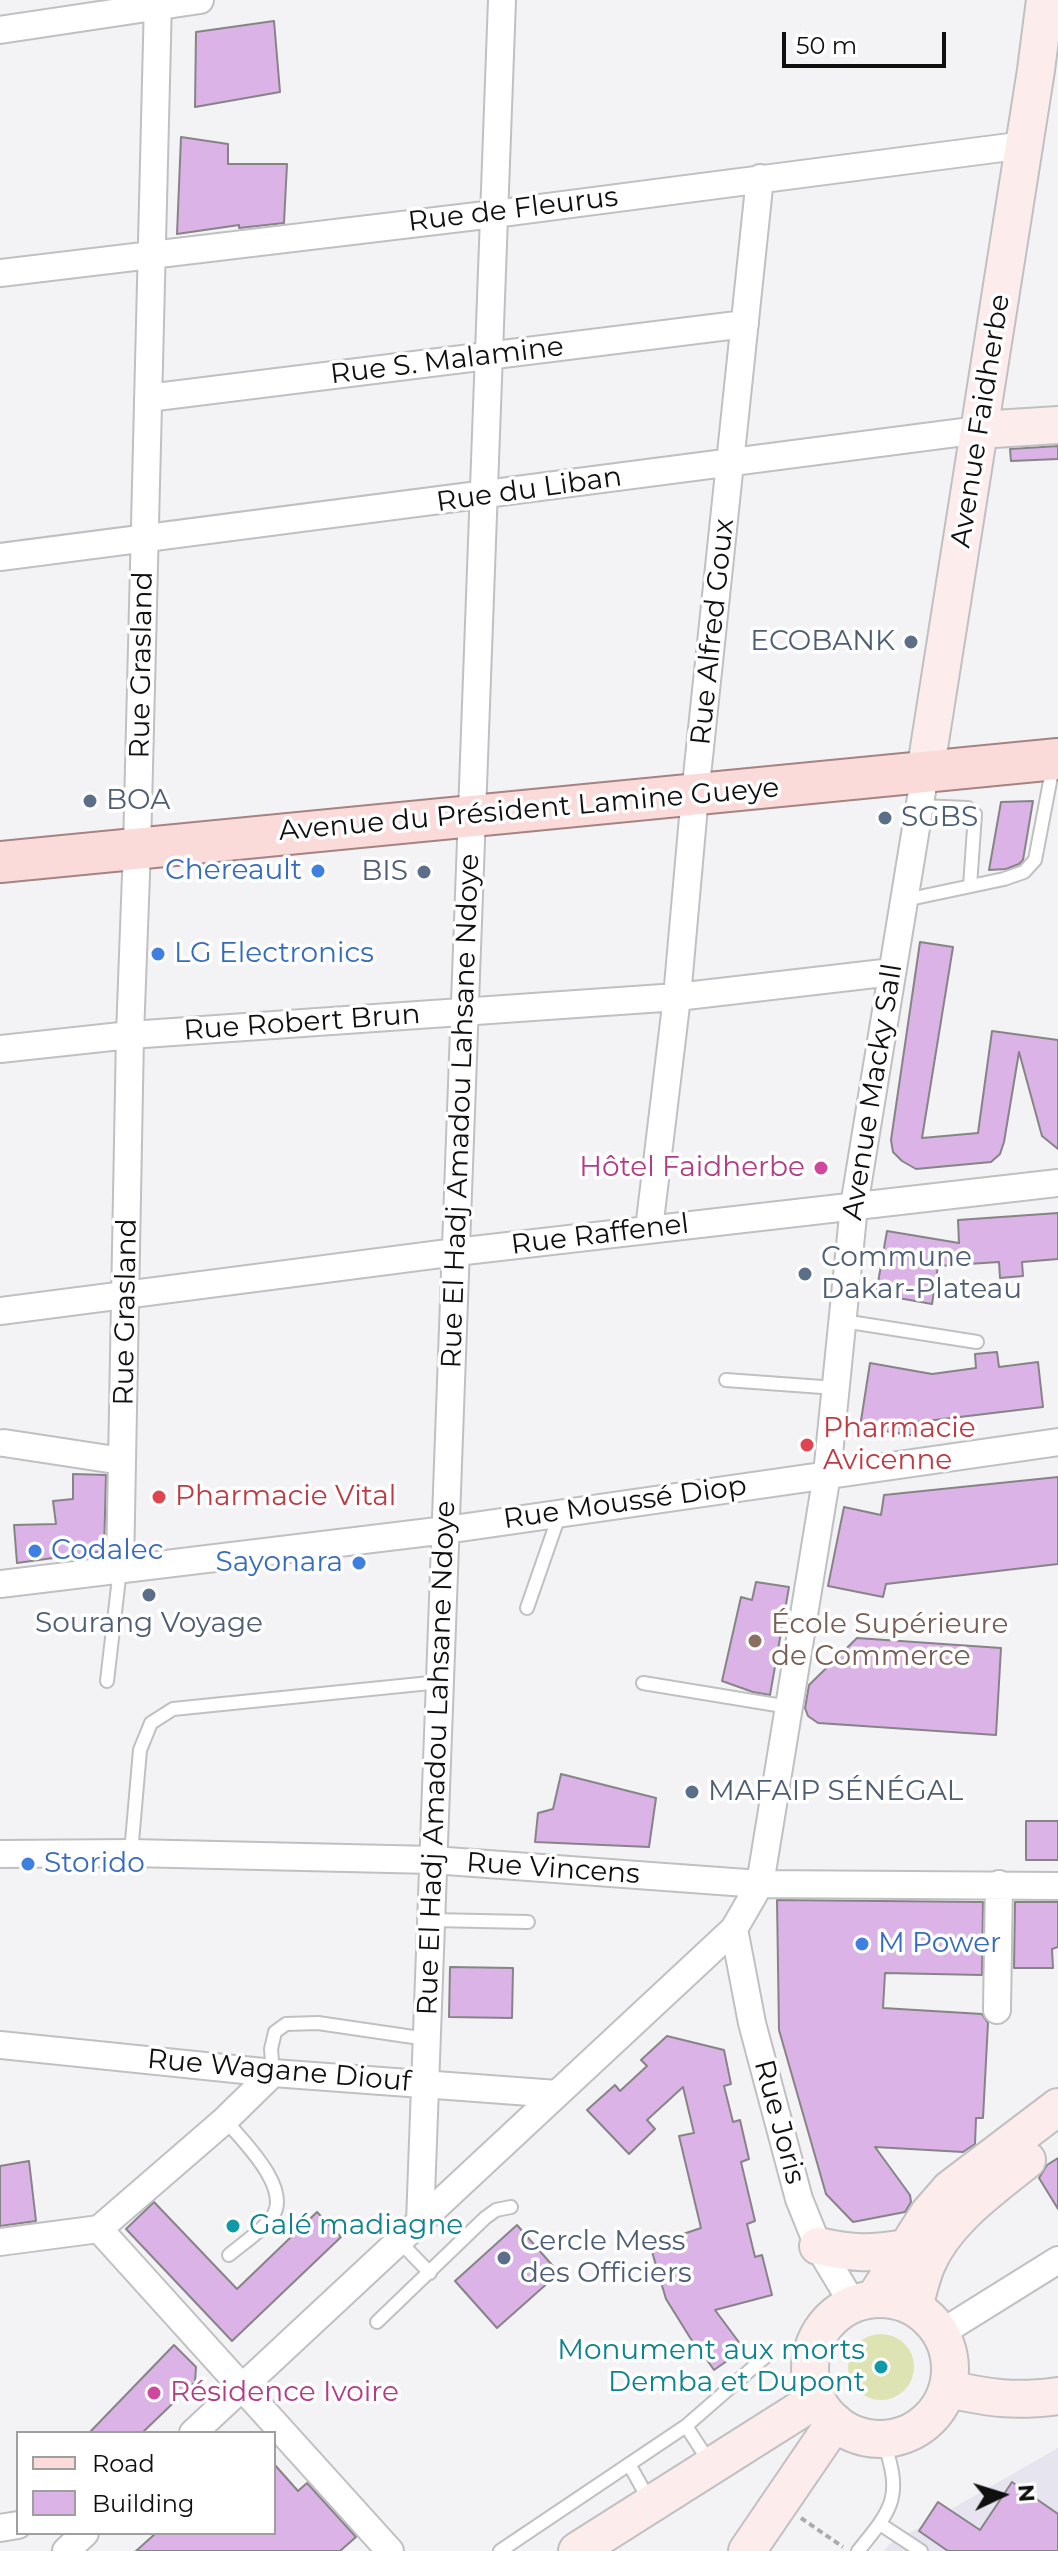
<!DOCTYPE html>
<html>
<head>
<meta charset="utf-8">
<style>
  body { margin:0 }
  #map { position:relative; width:1058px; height:2551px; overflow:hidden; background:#f3f3f6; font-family:Montserrat,sans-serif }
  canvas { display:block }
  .legend { position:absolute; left:16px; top:2431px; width:260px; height:104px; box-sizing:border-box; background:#fff; border:2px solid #9f9f9f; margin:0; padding:10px 14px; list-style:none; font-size:24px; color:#0f0f10 }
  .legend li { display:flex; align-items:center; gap:16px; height:40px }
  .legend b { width:40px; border:2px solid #9f9f9f }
  .north { position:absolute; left:962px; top:2455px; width:80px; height:80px; -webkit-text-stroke:6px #fff; paint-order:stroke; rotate:86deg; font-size:22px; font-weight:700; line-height:32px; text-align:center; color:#0f0f10 }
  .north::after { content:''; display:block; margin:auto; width:28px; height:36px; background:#0f0f10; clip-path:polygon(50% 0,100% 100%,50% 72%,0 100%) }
  .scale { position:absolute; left:782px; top:32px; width:164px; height:36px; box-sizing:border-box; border:4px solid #0f0f10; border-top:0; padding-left:10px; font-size:24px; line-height:28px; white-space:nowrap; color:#0f0f10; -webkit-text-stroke:6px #fff; paint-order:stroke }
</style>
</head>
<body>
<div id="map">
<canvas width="1058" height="2551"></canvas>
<ul class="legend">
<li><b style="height:10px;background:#fbdada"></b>Road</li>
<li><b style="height:22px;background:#dbb3e7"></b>Building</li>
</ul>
<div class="north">N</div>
<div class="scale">50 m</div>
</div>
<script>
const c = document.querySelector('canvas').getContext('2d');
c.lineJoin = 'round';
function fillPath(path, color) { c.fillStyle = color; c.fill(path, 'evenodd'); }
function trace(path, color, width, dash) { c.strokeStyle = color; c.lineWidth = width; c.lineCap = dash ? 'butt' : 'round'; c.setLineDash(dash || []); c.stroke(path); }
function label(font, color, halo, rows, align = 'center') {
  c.font = font + ' Montserrat,sans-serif'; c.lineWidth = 7; c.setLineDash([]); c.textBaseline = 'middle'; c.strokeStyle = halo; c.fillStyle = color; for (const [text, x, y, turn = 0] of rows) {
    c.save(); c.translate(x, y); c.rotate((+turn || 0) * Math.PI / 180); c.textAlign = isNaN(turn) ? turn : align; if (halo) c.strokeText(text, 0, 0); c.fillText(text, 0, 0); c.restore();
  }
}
fillPath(new Path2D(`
  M1058 2448V2551H884L888 2545Z`), '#e6e5ef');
fillPath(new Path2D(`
  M848 2367a33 33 0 1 1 66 0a33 33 0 1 1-66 0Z`), '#dee3b4');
const building = new Path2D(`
  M274 21 280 92 195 107 196 32Z
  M181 137 228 144V164H287L284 223 239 228V225L177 234Z
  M1058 446V459L1011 461 1010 449Z
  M1033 801 1023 860 1019 864 1006 869 989 870 1001 802Z
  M920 942 953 947 922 1138 978 1133 992 1031 1058 1040V1149L1042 1136 1019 1052 1004 1142 1000 1154 991 1162 916 1169 902 1161 893 1152 891 1140Z
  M1058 1213V1259L1022 1262 1023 1276 1000 1278 999 1262 938 1266 932 1304 876 1294 887 1231 959 1243 958 1220Z
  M997 1352 999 1367 1038 1362 1043 1407 918 1422 916 1436 860 1427 870 1363 932 1374 976 1368 975 1354Z
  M73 1474 106 1475 104 1551 17 1563 14 1525 56 1524 53 1501 73 1499Z
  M1058 1477V1564L886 1584 883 1597 828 1586 844 1507 881 1515 884 1495Z
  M756 1582 789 1587 770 1695 753 1692 722 1681 741 1597 752 1600Z
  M857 1638 1001 1648 996 1735 818 1723 808 1716 805 1708 809 1685Z
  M561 1774 656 1798 649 1847 535 1842 538 1813 553 1809Z
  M1026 1821H1058V1860H1026Z
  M777 1900 983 1902 982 1975 885 1973 883 2008 982 2014 988 2023 983 2118H976L975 2144 963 2152 875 2147 910 2195 911 2202 905 2212 853 2222 826 2194 779 2030Z
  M1015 1902H1058V1947L1052 1949 1053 1968H1014Z
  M450 1967 513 1968 512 2018 449 2017Z
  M667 2036 724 2050 731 2084 724 2086 733 2122 740 2120 749 2159 741 2162 755 2221 747 2224 755 2257 762 2255 772 2295 715 2310 744 2349 714 2370 700 2350 699 2352 666 2299 650 2245 701 2228 679 2136 694 2133 683 2087 647 2120 655 2129 629 2154 587 2110 615 2085 620 2091 647 2066 641 2060Z
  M1058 2158V2209L1039 2178 1047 2165Z
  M29 2161 36 2221 0 2226V2166Z
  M154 2202 237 2289 317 2212 341 2237 232 2341 126 2229Z
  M517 2225 559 2273 497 2328 455 2281Z
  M174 2345 196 2367 195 2382 142 2433H89Z
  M274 2464 298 2491 307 2483 356 2537 340 2551H136L156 2533H274Z
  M1012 2482 1058 2514V2551H948L919 2531 938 2502 980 2530Z`);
fillPath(building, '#dbb3e7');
trace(building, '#868486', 2);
const lane = new Path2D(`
  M920 806 968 808 975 814 970 886
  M905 900 1004 879 1024 872 1035 860 1053 766
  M843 1321 977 1342
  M726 1380 836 1388
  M527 1608 560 1513
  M107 1681 120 1569
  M643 1683 789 1707
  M131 1853 140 1750 151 1723 173 1709 440 1682
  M431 1920 528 1922
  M273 2073 271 2049 275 2032 286 2024 318 2023 427 2039
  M225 2120C242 2140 293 2189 272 2217 262 2231 242 2244 229 2255
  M399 2241 430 2273
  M377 2322 485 2218 496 2210 511 2207
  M686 2426 710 2463
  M629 2464 649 2500
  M880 2524 921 2551
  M500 2551 686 2426 764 2358
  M858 2551C895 2506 902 2496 883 2439`);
const street = new Path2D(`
  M0 30 200 0
  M0 273 494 214 1025 145
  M148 398 745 324
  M0 557 979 430
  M0 1049 130 1035 677 997 892 972
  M649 1229 677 997 695 795 760 178
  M0 1311 456 1252 1058 1183
  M4 1443 122 1461
  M120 1569 130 1035 137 848 158 0
  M0 1584 446 1530 1058 1442
  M0 1854 131 1853 433 1860 760 1884 1058 1886
  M734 1929 752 2023 799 2199 818 2246 853 2304
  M997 2010 999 1884
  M0 2045 273 2073 557 2094
  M420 2222 502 0
  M99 2229 390 2551
  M99 2229 225 2120 273 2073
  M0 2242 99 2229
  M941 2333 1058 2260
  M193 2433 734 1929 760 1884 827 1474 854 1206 925 773
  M0 2528 18 2525
  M66 2551 85 2533`);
const secondary = new Path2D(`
  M979 430 1058 425
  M925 773 1036 70 1045 0
  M818 2246C855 2254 869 2254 906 2248
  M874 2299 929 2213 950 2189 1058 2107
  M810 2369a70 70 0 1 1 140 0a70 70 0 1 1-140 0Z
  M914 2307C918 2293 921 2278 927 2264 946 2220 991 2189 1027 2160
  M947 2389C991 2398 1013 2402 1058 2396
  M577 2551 817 2399
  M747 2551 835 2422`);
const primary = new Path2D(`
  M0 862C353 826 705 795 1058 759`);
trace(lane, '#c0c0c2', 16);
trace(street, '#c0c0c2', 30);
trace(secondary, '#c0c0c2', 40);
trace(primary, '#a68383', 44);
trace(new Path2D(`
  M801 2518 843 2547`), '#ababad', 4, [6, 4]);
trace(lane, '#fff', 12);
trace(street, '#fff', 26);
trace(secondary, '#fdecec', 36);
trace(primary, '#fbdada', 40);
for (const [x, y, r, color] of [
  [911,642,8,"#5c6f8a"],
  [90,801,8,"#5c6f8a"],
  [885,818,8,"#5c6f8a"],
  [318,871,8,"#3f7fe0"],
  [424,872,8,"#5c6f8a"],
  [158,954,8,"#3f7fe0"],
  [821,1168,8,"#d1479c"],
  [805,1274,8,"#5c6f8a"],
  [807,1445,8,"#e0444e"],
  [159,1497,8,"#e0444e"],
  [35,1551,8,"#3f7fe0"],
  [359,1563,8,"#3f7fe0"],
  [149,1595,8,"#5c6f8a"],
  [755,1641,8,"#8d6e63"],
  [692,1792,8,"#5c6f8a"],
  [28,1864,8,"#3f7fe0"],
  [862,1944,8,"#3f7fe0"],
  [233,2226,8,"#0f9aa8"],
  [504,2258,8,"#5c6f8a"],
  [881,2367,8,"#0f9aa8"],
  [154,2393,8,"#d1479c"]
]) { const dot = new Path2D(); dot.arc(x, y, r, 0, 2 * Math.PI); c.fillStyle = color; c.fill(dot); trace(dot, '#fff', 3); }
label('28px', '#0f0f10', '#fff', [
  ["Rue de Fleurus",513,210,-7],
  ["Rue S. Malamine",447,361,-7],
  ["Avenue Faidherbe",981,421,-81],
  ["Rue du Liban",529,490,-8],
  ["Rue Alfred Goux",713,632,-84],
  ["Rue Grasland",142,665,-89],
  ["Avenue du Président Lamine Gueye",529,810,-5],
  ["Rue Robert Brun",302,1023,-4],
  ["Avenue Macky Sall",873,1092,-81],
  ["Rue El Hadj Amadou Lahsane Ndoye",461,1111,-88],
  ["Rue Raffenel",600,1235,-7],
  ["Rue Grasland",126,1312,-89],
  ["Rue Moussé Diop",625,1503,-8],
  ["Rue El Hadj Amadou Lahsane Ndoye",437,1758,-88],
  ["Rue Vincens",553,1869,4],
  ["Rue Wagane Diouf",279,2071,5],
  ["Rue Joris",779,2122,75]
]);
label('28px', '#4e5e75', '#fff', [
  ["ECOBANK",895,642,"right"],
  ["BOA",106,801],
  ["SGBS",901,818],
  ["BIS",408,872,"right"],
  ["Commune",821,1258],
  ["Dakar-Plateau",821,1290],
  ["Sourang Voyage",149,1624,"center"],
  ["MAFAIP SÉNÉGAL",708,1792],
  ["Cercle Mess",520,2242],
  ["des Officiers",520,2274]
], 'left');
label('28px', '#366cbe', '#fff', [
  ["Chereault",302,871,"right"],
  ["LG Electronics",174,954],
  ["Codalec",51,1551],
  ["Sayonara",343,1563,"right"],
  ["Storido",44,1864],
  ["M Power",878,1944]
], 'left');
label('28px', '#b23c85', '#fff', [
  ["Hôtel Faidherbe",805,1168],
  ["Résidence Ivoire",170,2393,"left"]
], 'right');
label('28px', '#be3a42', '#fff', [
  ["Pharmacie",823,1429],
  ["Avicenne",823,1461],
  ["Pharmacie Vital",175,1497]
], 'left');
label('28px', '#785e54', '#fff', [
  ["École Supérieure",771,1625],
  ["de Commerce",771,1657]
], 'left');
label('28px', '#0d838f', '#fff', [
  ["Galé madiagne",249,2226],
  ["Monument aux morts",865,2351,"right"],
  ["Demba et Dupont",865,2383,"right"]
], 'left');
</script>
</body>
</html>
